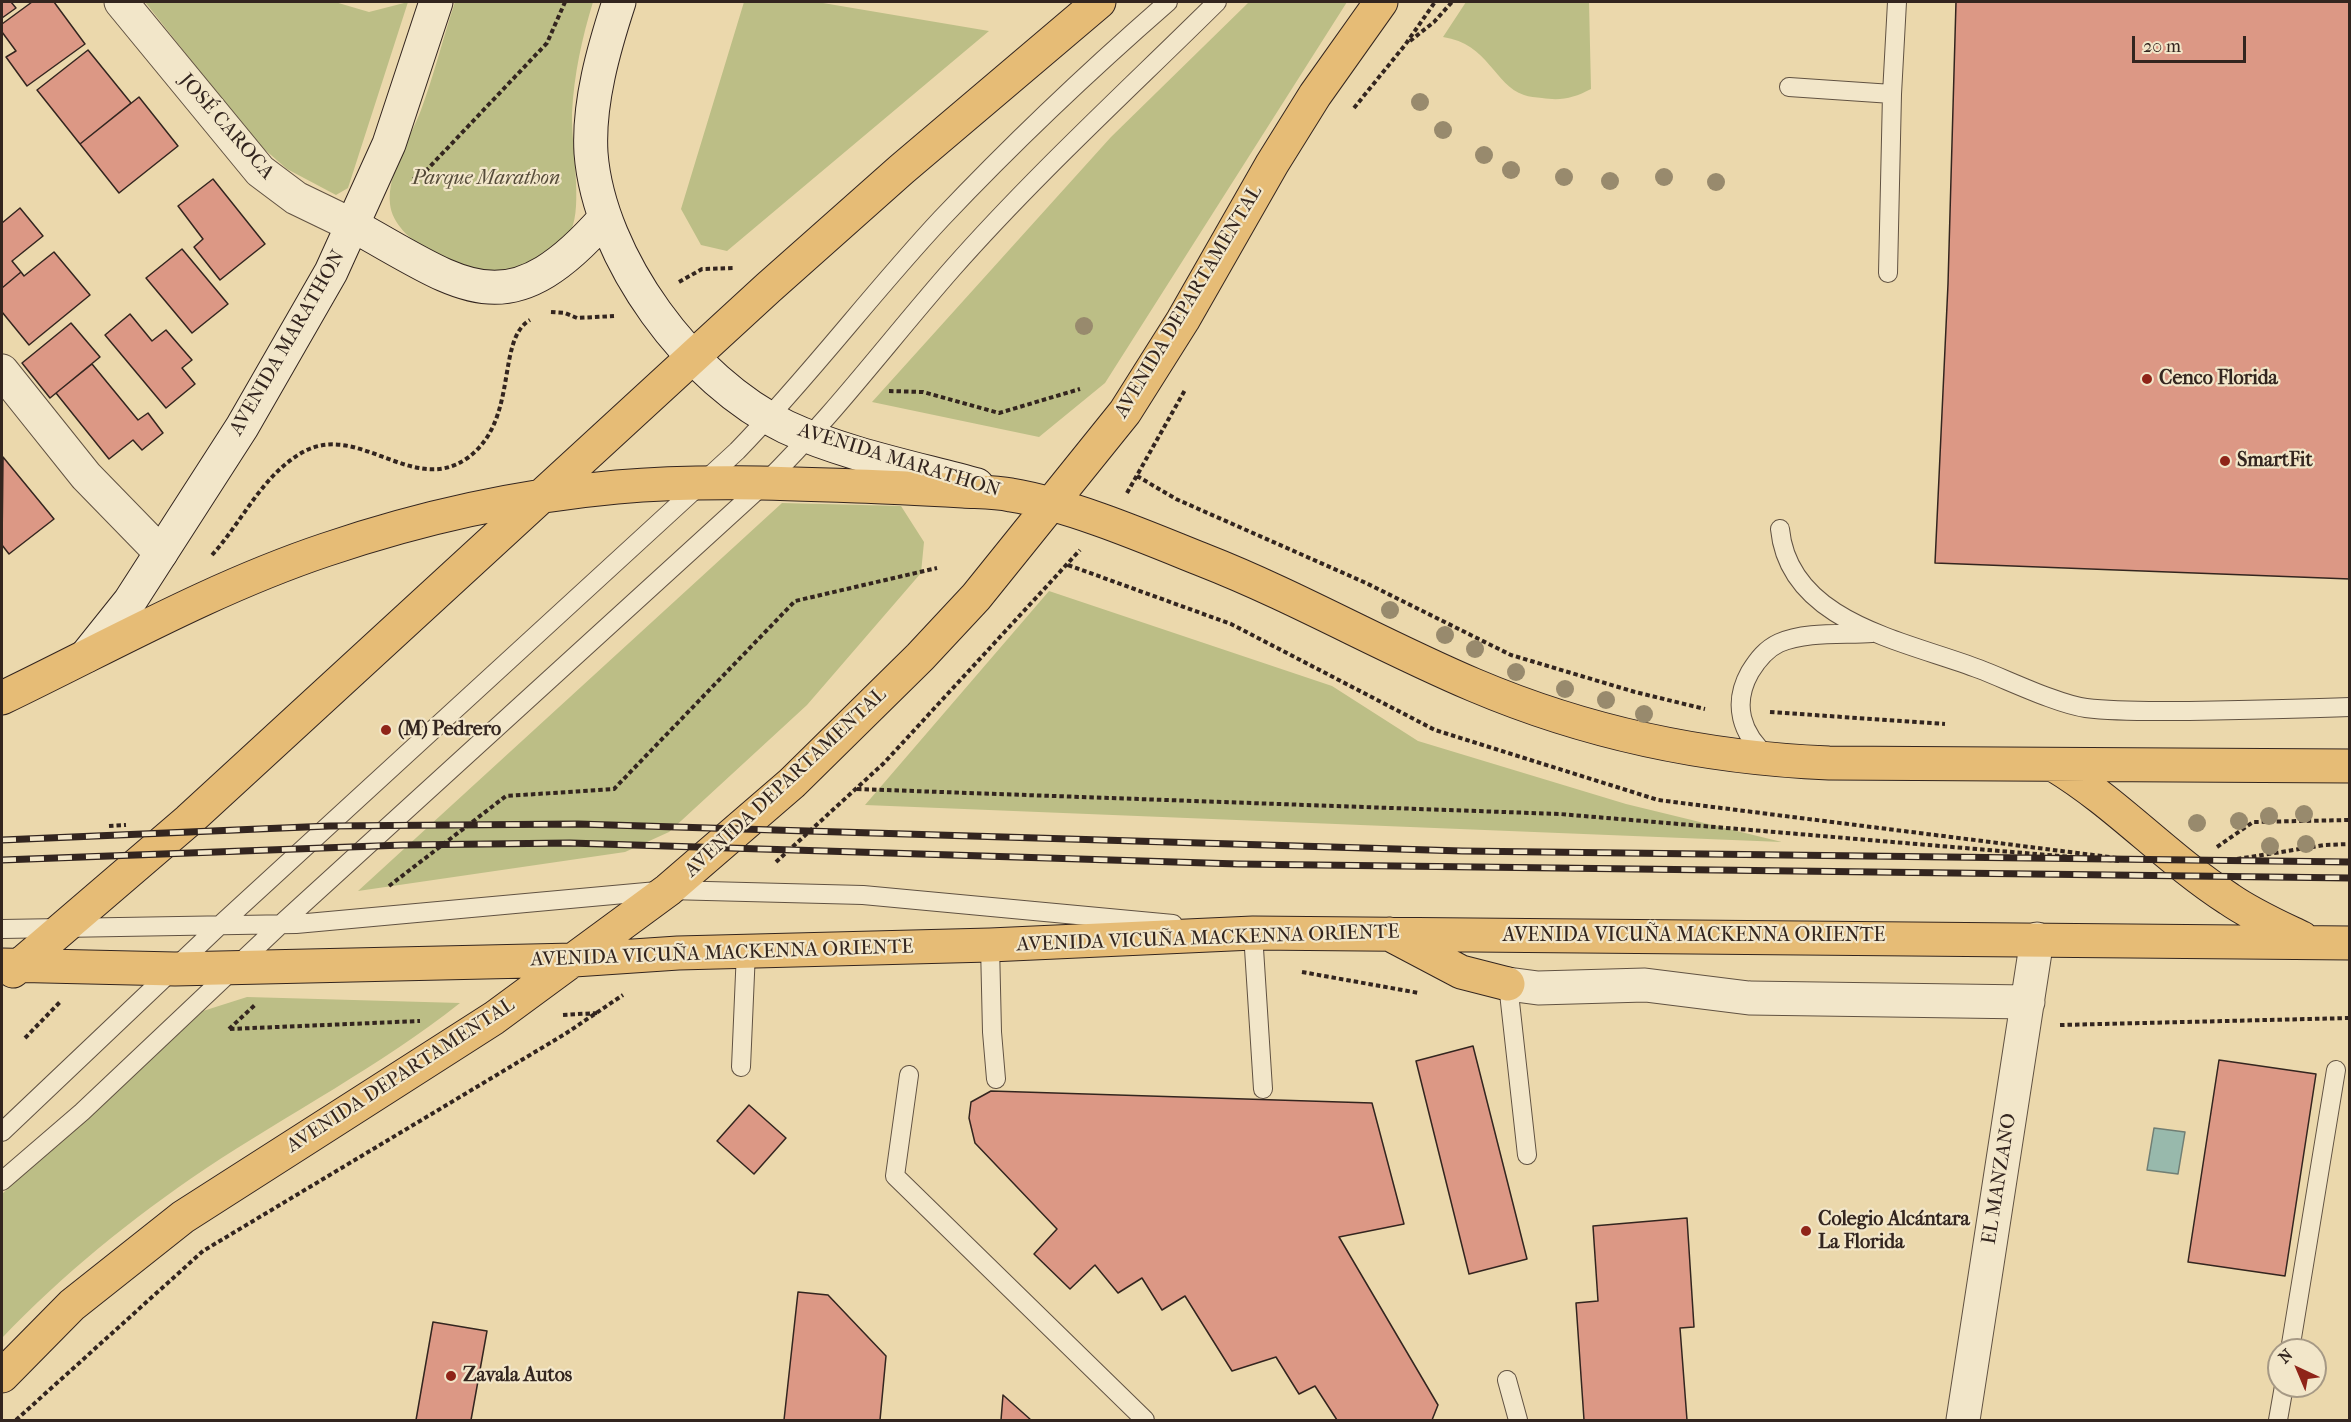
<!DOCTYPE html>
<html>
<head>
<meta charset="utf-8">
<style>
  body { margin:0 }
  #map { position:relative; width:2351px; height:1422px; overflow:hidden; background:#ebd8ac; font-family:"IM FELL French Canon",serif }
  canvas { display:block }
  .frame { position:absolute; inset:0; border:3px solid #33251f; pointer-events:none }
  .north { position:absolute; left:2267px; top:1338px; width:60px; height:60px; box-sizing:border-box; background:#f2e6c9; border:2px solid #a69985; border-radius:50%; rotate:316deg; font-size:16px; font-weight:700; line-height:24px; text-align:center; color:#33251f }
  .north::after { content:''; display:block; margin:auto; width:21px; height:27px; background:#8f2418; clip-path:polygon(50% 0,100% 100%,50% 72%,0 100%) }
  .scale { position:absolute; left:2132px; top:36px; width:114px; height:27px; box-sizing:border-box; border:3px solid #33251f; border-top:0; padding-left:8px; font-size:18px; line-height:21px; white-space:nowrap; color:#33251f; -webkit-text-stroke:4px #f2e6c9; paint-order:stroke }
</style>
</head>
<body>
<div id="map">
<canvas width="2351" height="1422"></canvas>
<div class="frame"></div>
<div class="north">N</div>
<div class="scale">20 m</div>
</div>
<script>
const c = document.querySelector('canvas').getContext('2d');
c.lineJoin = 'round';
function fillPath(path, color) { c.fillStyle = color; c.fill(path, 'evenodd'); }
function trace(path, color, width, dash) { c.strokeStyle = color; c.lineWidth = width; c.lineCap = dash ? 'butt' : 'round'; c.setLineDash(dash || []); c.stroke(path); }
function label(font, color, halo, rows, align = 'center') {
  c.font = font + ' "IM FELL French Canon",serif'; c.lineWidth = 4.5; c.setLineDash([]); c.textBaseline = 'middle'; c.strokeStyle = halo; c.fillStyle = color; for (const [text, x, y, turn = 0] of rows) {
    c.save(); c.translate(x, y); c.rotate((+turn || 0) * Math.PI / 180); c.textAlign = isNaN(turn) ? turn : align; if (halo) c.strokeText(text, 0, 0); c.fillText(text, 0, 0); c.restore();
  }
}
fillPath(new Path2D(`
  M145 2H335L369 12 408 2 348 188 336 195 287 169 255 141Z
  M455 2H593C582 38 574 74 572 113 571 143 583 207 571 230 560 253 523 270 498 271 463 273 394 243 390 204 387 173 410 139 421 110 434 75 443 38 455 2Z
  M744 2H817L989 31 727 251 701 245 681 209Z
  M1249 2H1347L1105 383 1039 437 872 402 1111 137Z
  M1466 2H1589L1591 89C1574 98 1561 101 1542 98 1536 97 1529 97 1524 95 1494 85 1489 44 1443 37Z
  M782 503 901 506 924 542 921 573 807 705 669 832 625 852 358 891Z
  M1049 591 1332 686 1418 741 1626 804 1782 842 865 805Z
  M247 997 460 1003C380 1066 290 1113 205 1169 132 1218 62 1275 2 1338V1194L203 1011Z`), '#bcbe86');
const water = new Path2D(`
  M2154 1128 2185 1132 2178 1174 2147 1170Z`);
fillPath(water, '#98b9ac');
trace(water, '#707e74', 1.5);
const building = new Path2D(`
  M2 2H11L16 8 2 18Z
  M32 2H54L85 44 27 86 6 57 16 51 2 32V24Z
  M1956 2H2350V579L1935 563 1948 284Z
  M88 50 131 103 80 144 37 90Z
  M139 97 178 146 119 193 80 144Z
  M213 179 265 244 220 280 194 247 203 239 178 206Z
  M20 208 43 236 12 261 21 272 2 288V223Z
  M182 249 228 304 192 333 146 278Z
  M54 252 90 295 29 345 2 312V288L21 272 24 276Z
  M130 314 152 341 166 330 192 360 182 368 195 384 166 408 105 335Z
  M71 323 100 357 50 398 22 363Z
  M92 364 138 420 148 413 163 433 142 450 133 440 109 459 56 393Z
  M3 457 54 519 9 554 2 545Z
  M1473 1046 1527 1259 1469 1274 1416 1061Z
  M2219 1060 2316 1074 2285 1276 2188 1262Z
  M991 1091 1372 1103 1404 1224 1339 1237 1438 1405 1432 1420H1337L1315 1386 1299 1394 1276 1357 1232 1371 1185 1296 1162 1310 1142 1278 1118 1293 1095 1265 1070 1289 1034 1254 1057 1229 975 1143 969 1118 971 1102Z
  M749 1105 786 1138 754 1174 717 1141Z
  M1687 1218 1694 1327 1680 1328 1687 1420H1584L1576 1303 1598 1301 1593 1226Z
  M798 1292 828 1295 886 1356 880 1420H784Z
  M433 1322 487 1331 471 1420H416Z
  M1003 1395 1031 1420H1001Z`);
fillPath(building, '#dc9885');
trace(building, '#33251f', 1.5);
const service = new Path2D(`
  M1789 87 1892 94 1897 2
  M1888 273 1892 94
  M1780 529C1789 623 1906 641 1979 669 2008 680 2057 704 2086 708 2119 712 2152 711 2186 711 2240 710 2295 709 2350 707
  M1768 757C1741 734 1732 704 1750 672 1758 659 1766 649 1779 643 1806 631 1844 635 1872 633
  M2 929 296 924 668 890 863 895 1173 924
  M1245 932 1253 933 1263 1089
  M990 945 992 1032 996 1079
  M1508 984 1527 1155
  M741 1067 746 951
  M909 1075 895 1176 1145 1420
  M2 1132 219 926 737 451C809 377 871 294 941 219 1013 143 1090 70 1168 2
  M2 1181 82 1112 280 925 764 484C834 415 888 342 952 269 1035 175 1128 90 1217 2
  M2290 1350 2336 1070
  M1507 1380 1518 1420
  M2278 1420 2284 1386`);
const minor = new Path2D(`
  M121 2 260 171 296 198 354 226
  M2 371 86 476 161 553
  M1508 984 1538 988 1645 985 1749 998 2028 1002
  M1963 1420 2037 939`);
const secondary = new Path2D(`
  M619 2C604 48 588 103 591 153 599 258 691 382 786 427 844 454 915 468 977 485
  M354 226C463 286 506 330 604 219
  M86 656 130 601 242 427 331 272 389 144 436 2`);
const primary = new Path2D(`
  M2 698C108 647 212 588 325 550 419 518 518 496 617 487 696 480 778 483 857 486 893 487 928 489 963 491 979 492 996 492 1011 495 1071 505 1146 537 1203 560 1295 596 1382 646 1474 685 1587 733 1706 758 1829 763L2350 766
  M2054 765C2117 803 2167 859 2229 899 2252 915 2277 926 2302 938
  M1389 934 1461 972 1508 984
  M2 965 175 969 574 960 678 953 990 945 1253 933 2350 943
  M13 971 189 820 768 288 902 169 1099 2
  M2 1376 72 1305 183 1217 494 1018 668 890 792 783 920 657 976 597 1125 412 1183 320 1272 164 1315 95 1381 2`);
trace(service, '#615242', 20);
trace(minor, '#615242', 35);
trace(secondary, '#33251f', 35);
trace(primary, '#33251f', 35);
trace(new Path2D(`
  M1410 41 1434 22 1452 2
  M1354 108 1405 45 1435 2
  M413 179 421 176 547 43 565 2
  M679 282 702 269 734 268
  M551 312 565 313 577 318 614 316
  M889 391 923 392 999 413 1080 389
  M1137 476 1176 499 1366 583 1511 655 1635 692 1705 709
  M1127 493 1185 390
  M212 555C243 521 263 473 305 451 359 423 413 495 466 459 520 422 495 340 530 320
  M1068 565 1231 624 1435 730 1658 800 2117 858
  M1770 712 1945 724
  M857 789 1560 814 2119 861
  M109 826 126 825
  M2217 847 2253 822 2350 820
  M2237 859 2325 845 2350 844
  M776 862 884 763 1080 550
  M389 886 506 796 614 789 795 601 937 568
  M1302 972 1419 993
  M563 1015 597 1013
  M2060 1025 2350 1018
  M229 1029 256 1004
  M230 1029 420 1021
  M25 1038 60 1002
  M16 1420 203 1251 565 1034 623 995`), '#33251f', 4, [4.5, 3]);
trace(service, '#f2e6c9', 18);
trace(minor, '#f2e6c9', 33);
trace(secondary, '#f2e6c9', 33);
trace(primary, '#e6bc76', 33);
const rail = new Path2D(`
  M2 840 329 826 578 824 1462 851 2350 862
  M2 860 403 845 570 843 1238 864 2350 878`);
trace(rail, '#33251f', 7);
trace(rail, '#f2e6c9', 4.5, [14]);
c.fillStyle = '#988a6d';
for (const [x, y] of [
  [1420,102],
  [1443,130],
  [1484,155],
  [1511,170],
  [1564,177],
  [1664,177],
  [1610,181],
  [1716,182],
  [1084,326],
  [1390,610],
  [1445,635],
  [1475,649],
  [1516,672],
  [1565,689],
  [1606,700],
  [1644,714],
  [2304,814],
  [2269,816],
  [2239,821],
  [2197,823],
  [2306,844],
  [2270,846]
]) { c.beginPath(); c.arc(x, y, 9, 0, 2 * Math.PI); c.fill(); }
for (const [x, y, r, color] of [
  [2147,379,6,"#8f2418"],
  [2225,461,6,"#8f2418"],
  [386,730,6,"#8f2418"],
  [1806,1231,6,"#8f2418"],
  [451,1376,6,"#8f2418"]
]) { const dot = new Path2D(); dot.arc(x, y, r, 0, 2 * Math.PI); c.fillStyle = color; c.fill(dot); trace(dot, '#f2e6c9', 2); }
label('20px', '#33251f', '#f2e6c9', [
  ["JOSÉ CAROCA",226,127,49],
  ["AVENIDA DEPARTAMENTAL",1189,302,-59],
  ["AVENIDA MARATHON",288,343,-60],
  ["AVENIDA MARATHON",899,461,17],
  ["AVENIDA DEPARTAMENTAL",786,783,-43],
  ["AVENIDA VICUÑA MACKENNA ORIENTE",1694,936],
  ["AVENIDA VICUÑA MACKENNA ORIENTE",1208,939,-2],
  ["AVENIDA VICUÑA MACKENNA ORIENTE",722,954,-2],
  ["AVENIDA DEPARTAMENTAL",401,1076,-33],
  ["EL MANZANO",2000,1179,-81]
]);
label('italic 20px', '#554b39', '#f2e6c9', [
  ["Parque Marathon",486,179]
]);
label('bold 20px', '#33251f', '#f2e6c9', [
  ["Cenco Florida",2159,379],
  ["SmartFit",2237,461],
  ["(M) Pedrero",398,730],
  ["Colegio Alcántara",1818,1220],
  ["La Florida",1818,1243],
  ["Zavala Autos",463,1376]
], 'left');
</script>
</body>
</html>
